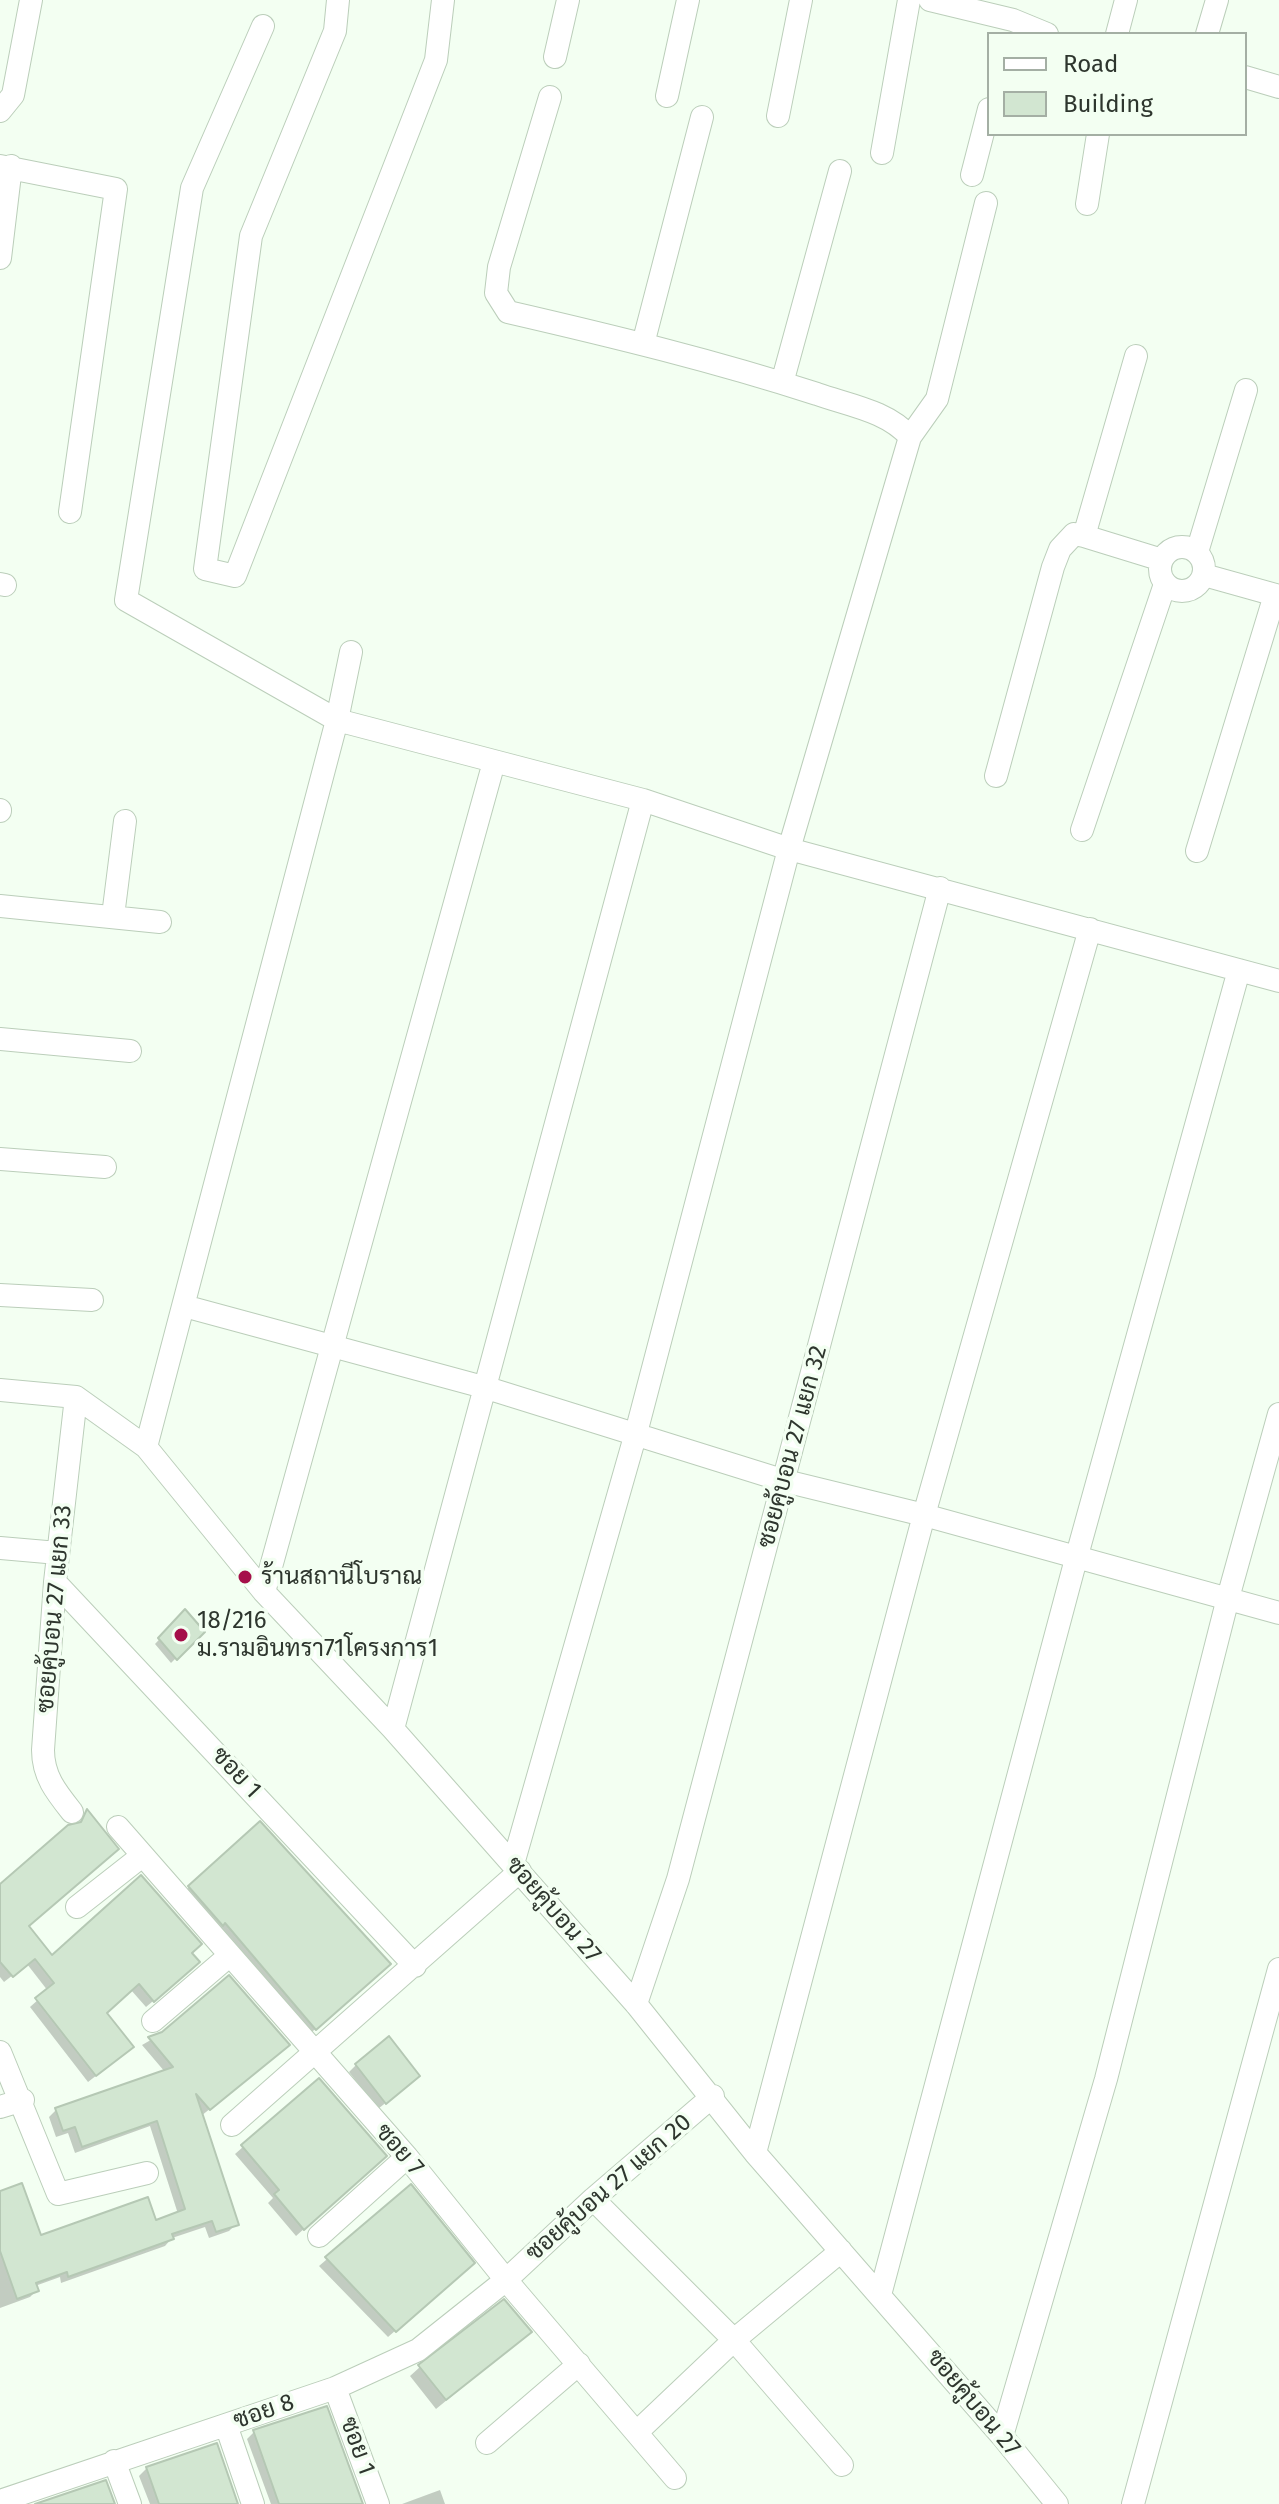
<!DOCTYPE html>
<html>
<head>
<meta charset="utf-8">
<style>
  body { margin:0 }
  #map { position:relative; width:1279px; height:2504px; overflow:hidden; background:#f3fff2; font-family:"Fira Sans",sans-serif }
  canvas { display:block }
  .legend { position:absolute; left:987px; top:32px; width:260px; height:104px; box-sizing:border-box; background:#f3fff2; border:2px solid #a4afa4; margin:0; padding:10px 14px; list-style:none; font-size:24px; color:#2e362e }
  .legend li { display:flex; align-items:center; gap:16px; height:40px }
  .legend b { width:40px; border:2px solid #a4afa4 }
</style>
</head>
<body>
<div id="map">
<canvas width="1279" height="2504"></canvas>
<ul class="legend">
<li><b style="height:10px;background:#fff"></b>Road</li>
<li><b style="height:22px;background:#d2e6d1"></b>Building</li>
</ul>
</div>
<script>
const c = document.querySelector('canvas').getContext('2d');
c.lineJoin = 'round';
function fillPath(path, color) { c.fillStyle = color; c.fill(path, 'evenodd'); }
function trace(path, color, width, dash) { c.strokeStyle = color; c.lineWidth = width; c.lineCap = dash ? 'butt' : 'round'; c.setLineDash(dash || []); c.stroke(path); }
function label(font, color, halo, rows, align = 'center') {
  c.font = font + ' "Fira Sans",Sarabun,sans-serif'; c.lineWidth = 7; c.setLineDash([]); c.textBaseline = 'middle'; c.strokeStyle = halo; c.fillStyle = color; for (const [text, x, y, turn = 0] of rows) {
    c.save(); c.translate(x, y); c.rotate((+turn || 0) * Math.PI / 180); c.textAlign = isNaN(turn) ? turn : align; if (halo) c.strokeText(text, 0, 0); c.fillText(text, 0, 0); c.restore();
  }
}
fillPath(new Path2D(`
  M185 1612 202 1632 171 1663 155 1644Z
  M87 1812 26 1927 52 1958 189 1953 191 1969 146 2007 131 1990 105 2013 124 2054 88 2082 30 2007 48 1991 27 1964 4 1982 0 1977V1886L77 1825Z
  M189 1887 378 1974 305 2038 180 1897Z
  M163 2033 281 2052 201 2116 236 2224 229 2231 209 2238 205 2227 172 2238 165 2246 61 2283 60 2277 35 2286 37 2290 30 2297 0 2308V2193L39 2238 154 2222 178 2214 150 2126 75 2153 68 2133 56 2137 49 2117 56 2110 165 2072 142 2045Z
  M356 2065 410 2083 378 2109 349 2072Z
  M319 2080 378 2163 296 2236 268 2203 273 2198 235 2154Z
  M411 2187 465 2270 388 2337 319 2266Z
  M519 2341 436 2409 410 2376 420 2367Z
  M254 2432 361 2504H271L247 2439Z
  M147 2468 238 2504H150L139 2476Z
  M440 2490 445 2504H401H402Z`), '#0003');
const building = new Path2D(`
  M185 1609 205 1632 177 1660 158 1638Z
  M87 1809 119 1849 29 1926 52 1955 141 1875 202 1944 192 1953 200 1962 154 2002 139 1984 107 2013 134 2047 96 2076 35 1998 54 1983 35 1959 13 1977 0 1962V1884L68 1825 81 1822Z
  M260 1821 391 1964 316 2030 225 1923 223 1926 188 1886Z
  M229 1975 290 2045 210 2110 196 2094 239 2225 216 2232 212 2221 172 2234 174 2239 68 2277 67 2272 36 2283 39 2291 17 2299 0 2251V2191L22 2183 41 2235 148 2197 156 2220 185 2209 157 2121 82 2147 75 2127 63 2131 55 2108 173 2067 148 2037 162 2032Z
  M389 2036 420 2076 386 2104 355 2064Z
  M319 2078 387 2156 304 2230 274 2194 279 2190 241 2145Z
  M411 2184 475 2263 396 2332 325 2257Z
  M504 2299 532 2332 446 2400 418 2365Z
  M327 2406 363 2504H279L253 2430Z
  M217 2443 238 2504H159L146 2467Z
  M106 2480 115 2504H35Z`);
fillPath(building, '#d2e6d1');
trace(building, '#b5c8b4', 2);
const minor = new Path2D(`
  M338 0 335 31 251 236 205 569 235 576 436 60 443 0
  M930 0 1013 20 1047 34
  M263 26 192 188 126 600 337 720 643 800 789 849 1279 981
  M1117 34 1126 0
  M1207 34 1217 0
  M555 57 568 0
  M1245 77 1279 87
  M667 96 688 0
  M550 97 499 267 496 293 508 312C612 336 715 361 817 394 848 405 888 411 910 437
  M0 111 13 95 31 0
  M778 116 801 0
  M882 153 909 0
  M0 166 116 189 70 512
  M972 175 989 109
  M1087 204 1098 134
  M0 258 11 166
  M643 344 702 117
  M782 383 840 171
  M1084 536 1136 356
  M1160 569a22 22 0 1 1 44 0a22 22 0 1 1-44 0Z
  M1197 552 1246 390
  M1204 575 1279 596
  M0 584 5 585
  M996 776 1053 567 1060 549 1074 534 1084 536 1162 560
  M0 811V810
  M1082 830 1165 584
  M1197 851 1275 595
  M0 906 160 922
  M113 916 125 821
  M0 1039 130 1051
  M0 1159 105 1167
  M0 1295 92 1300
  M184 1306 487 1388 785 1481 924 1515 1279 1613
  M0 1390 76 1397 146 1447 264 1592 393 1729 636 2004 755 2153 1002 2436 1057 2504
  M146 1447 337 720 351 652
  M0 1548 58 1553
  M55 1582 415 1966
  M264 1592 494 762
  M393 1729 643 800
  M72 1812C56 1792 43 1776 43 1750L55 1582 76 1397
  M118 1827 407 2157 506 2280 675 2478
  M513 1864 636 1433 789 849 910 437 937 399 986 203
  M77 1907 142 1856
  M636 2004 678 1879 940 888
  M153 2021 229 1956
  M0 2052 58 2194 147 2173
  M0 2107 23 2100
  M232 2125 520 1871
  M755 2153 924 1515 1090 929
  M593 2199 734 2340 842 2465
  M319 2236 407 2157
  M880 2295 1076 1559 1239 970
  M335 2388 378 2504
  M226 2425 253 2504
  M637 2432 734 2340 841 2251
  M1002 2436 1106 2079 1228 1598 1279 1414
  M487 2443 579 2364
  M114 2461 130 2504
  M0 2501 335 2388 418 2350 506 2280 593 2199 713 2096
  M1133 2504 1279 1969`);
trace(minor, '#bbceba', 24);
trace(minor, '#fff', 22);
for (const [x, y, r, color] of [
  [245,1577,8,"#a50f4a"],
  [181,1635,8,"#a50f4a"]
]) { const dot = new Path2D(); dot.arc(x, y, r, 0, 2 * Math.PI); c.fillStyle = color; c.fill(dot); trace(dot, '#f3fff2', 3); }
label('24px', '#2e362e', '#f3fff2', [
  ["ซอยคู้บอน 27 แยก 32",793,1447,-75],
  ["ซอยคู้บอน 27 แยก 33",55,1609,-85],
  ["ซอย 1",236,1773,47],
  ["ซอยคู้บอน 27",553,1910,49],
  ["ซอย 7",399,2150,49],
  ["ซอยคู้บอน 27 แยก 20",609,2188,-41],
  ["ซอยคู้บอน 27",973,2403,50],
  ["ซอย 8",264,2412,-19],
  ["ซอย 1",357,2446,70]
]);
label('24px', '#2e362e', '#f3fff2', [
  ["ร้านสถานีโบราณ",261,1577],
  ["18/216",197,1621],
  ["ม.รามอินทรา71โครงการ1",197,1649]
], 'left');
</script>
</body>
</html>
